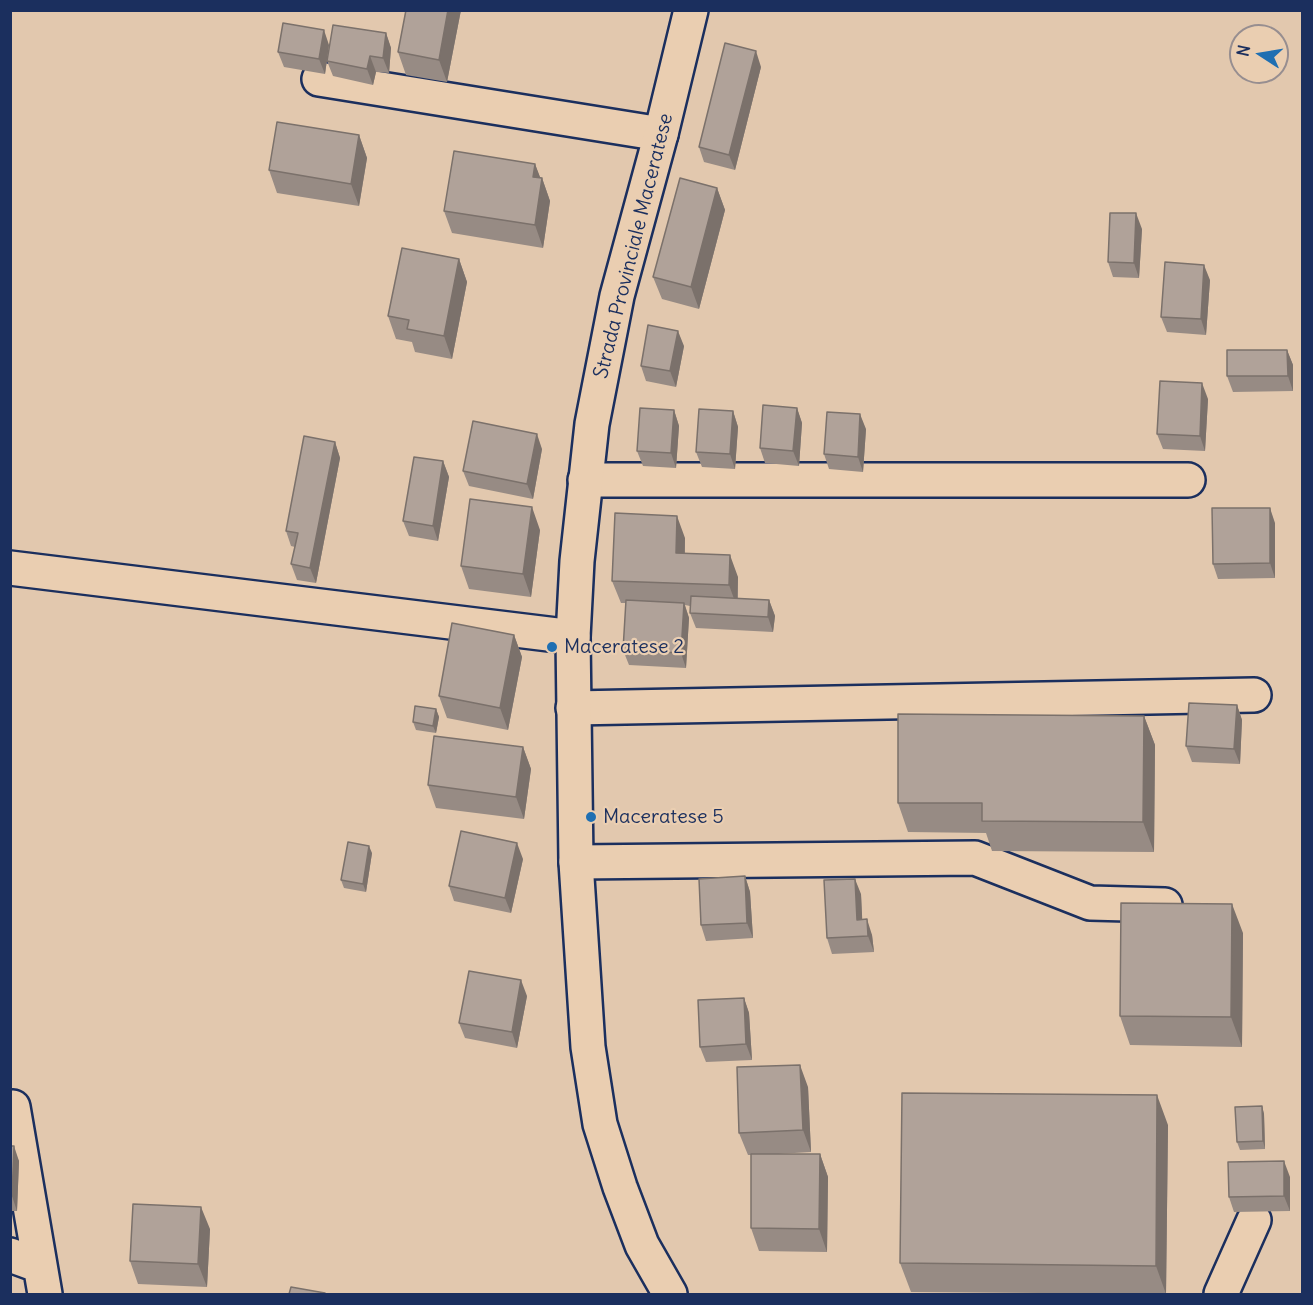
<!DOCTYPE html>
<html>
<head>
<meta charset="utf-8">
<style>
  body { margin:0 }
  #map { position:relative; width:1313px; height:1305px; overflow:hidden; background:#e2c8ae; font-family:Delius,sans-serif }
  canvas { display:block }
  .frame { position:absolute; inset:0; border:12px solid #1b2f5e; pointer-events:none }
  .north { position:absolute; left:1229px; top:24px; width:60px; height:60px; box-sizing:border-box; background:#eaceb1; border:2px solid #978e90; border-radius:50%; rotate:282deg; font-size:16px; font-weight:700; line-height:24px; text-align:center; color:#1b2f5e }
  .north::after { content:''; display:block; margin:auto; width:21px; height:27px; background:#1f6fb2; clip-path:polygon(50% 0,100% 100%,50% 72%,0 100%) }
</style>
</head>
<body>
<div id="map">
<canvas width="1313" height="1305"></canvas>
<div class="frame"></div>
<div class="north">N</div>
</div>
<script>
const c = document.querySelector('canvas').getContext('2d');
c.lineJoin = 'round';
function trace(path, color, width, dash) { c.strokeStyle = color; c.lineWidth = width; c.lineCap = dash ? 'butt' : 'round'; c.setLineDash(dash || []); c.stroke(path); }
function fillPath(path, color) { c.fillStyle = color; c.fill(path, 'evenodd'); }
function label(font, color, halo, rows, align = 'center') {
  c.font = font + ' Delius,sans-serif'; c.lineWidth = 4.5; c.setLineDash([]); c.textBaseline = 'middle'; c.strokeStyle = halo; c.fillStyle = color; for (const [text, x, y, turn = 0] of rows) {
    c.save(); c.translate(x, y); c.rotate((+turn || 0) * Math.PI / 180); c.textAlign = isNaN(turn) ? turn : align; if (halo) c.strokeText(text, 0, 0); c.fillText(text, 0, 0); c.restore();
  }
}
const minor = new Path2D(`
  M319 79 661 134
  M585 480H1188
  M10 568 573 637
  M573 708 1254 695
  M576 862 975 858 1090 903 1165 905
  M13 1107 45 1294
  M10 1255 40 1266
  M1221 1294 1254 1220`);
const major = new Path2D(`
  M670 1294 642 1245 620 1187 600 1124 588 1047 576 862 573 637 577 561 592 424 617 296 661 134 691 10`);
trace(minor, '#1b2f5e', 38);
trace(major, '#1b2f5e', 38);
trace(minor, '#eaceb1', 33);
trace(major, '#eaceb1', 33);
fillPath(new Path2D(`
  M406 10H461L447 82 406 75 398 52Z
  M386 33 391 48 389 73 376 72 373 85 333 76 327 61Z
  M329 45 325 74 284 67 278 52Z
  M761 67 735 170 704 162 699 147Z
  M359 135 367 158 359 206 277 193 269 170Z
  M535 164 540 178H542L550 201 543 248 452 233 444 211Z
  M717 188 725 210 699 309 662 299 653 277Z
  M1142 229 1139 278 1113 277 1108 262Z
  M459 259 467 282 452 359 415 352 412 342 396 339 388 316Z
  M1210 280 1206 335 1167 332 1161 317Z
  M684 346 676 387 646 381 641 366Z
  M1287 350 1293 365V391L1233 392 1227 376Z
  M1208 399 1205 451 1163 449 1157 434Z
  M797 408 802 423 799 466 765 463 760 448Z
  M674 410 679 426 676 468 643 466 637 451Z
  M733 411 738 427 735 469 702 467 696 452Z
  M866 429 863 472 829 469 824 454Z
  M335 442 340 458 316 583 297 580 291 564 295 547 291 546 286 531Z
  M542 449 533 499 469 486 463 471Z
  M443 461 449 477 438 541 409 536 403 521Z
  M1275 523V578L1218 579 1213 564Z
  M540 530 531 597 469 589 461 566Z
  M685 538V553L738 577V599L769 600 775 616 773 632 696 628 690 613V606L685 605 689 618 686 668 629 665 623 650 626 603H621L612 581Z
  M514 635 522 657 508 730 447 718 439 696Z
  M1237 705 1242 720 1240 764 1192 762 1186 746Z
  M436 709 439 717 436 733 416 730 413 722Z
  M1144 716 1155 745 1154 852 992 851 986 833 908 832 898 803Z
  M523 747 531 769 524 819 436 808 428 785Z
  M372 853 366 892 344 888 341 880Z
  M523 859 511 913 454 901 449 886Z
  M745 876 750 892 753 938 706 941 701 925Z
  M861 894 862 919 872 935 874 952 832 954 827 938Z
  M1243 933 1242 1047 1130 1045 1120 1016Z
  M527 996 517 1048 465 1038 459 1023Z
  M744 998 749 1013 752 1060 706 1062 700 1047Z
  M808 1087 811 1152 778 1154H820L828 1177 827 1252 759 1251 751 1228V1155H748L739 1133Z
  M1262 1106 1264 1114 1265 1149 1240 1150 1237 1142Z
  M1168 1125 1166 1294 911 1292 900 1263Z
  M10 1146 19 1161 17 1211H10Z
  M1290 1177V1211L1234 1212 1229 1197Z
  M210 1229 207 1287 138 1284 130 1261Z`), '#978b84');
fillPath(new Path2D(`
  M448 10H461L447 82 439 60Z
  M324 30 329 45 325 74 319 59Z
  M386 33 391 48 389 73 383 58Z
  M756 51 761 67 735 170 729 155Z
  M370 56 376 72 373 85 367 69Z
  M359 135 367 158 359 206 351 184Z
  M535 164 542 182V178L550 201 543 248 535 225 533 177Z
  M717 188 725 210 699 309 691 287Z
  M1136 213 1142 229 1139 278 1134 263Z
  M459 259 467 282 452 359 444 336Z
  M1204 265 1210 280 1206 335 1201 319Z
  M678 331 684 346 676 387 670 371Z
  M1287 350 1293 365V391L1288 376Z
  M1202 383 1208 399 1205 451 1200 436Z
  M797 408 802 423 799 466 793 451Z
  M674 410 679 426 676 468 671 453Z
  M733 411 738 427 735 469 730 454Z
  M860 414 866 429 863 472 858 457Z
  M537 434 542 449 533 499 527 484Z
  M335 442 340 458 316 583 310 568Z
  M443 461 449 477 438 541 433 526Z
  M532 507 540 530 531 597 523 574Z
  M1270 508 1275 523V578L1270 563Z
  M677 516 685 538 684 576 676 553Z
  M730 555 738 577 737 607 729 585Z
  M769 600 775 616 773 632 768 617Z
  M684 603 689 618 686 668 681 653Z
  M514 635 522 657 508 730 500 708Z
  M1237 705 1242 720 1240 764 1234 749Z
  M436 709 439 717 436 733 433 726Z
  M1144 716 1155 745 1154 852 1143 822Z
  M523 747 531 769 524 819 516 797Z
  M517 843 523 859 511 913 505 898Z
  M369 846 372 853 366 892 363 884Z
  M745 876 750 892 753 938 747 923Z
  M855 879 861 894 863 935 857 920Z
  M1232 904 1243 933 1242 1047 1231 1017Z
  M867 919 872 935 874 952 868 936Z
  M521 980 527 996 517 1048 512 1032Z
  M744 998 749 1013 752 1060 746 1044Z
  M800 1065 808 1087 811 1152 803 1130Z
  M1157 1095 1168 1125 1166 1294 1156 1266Z
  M1262 1106 1264 1114 1265 1149 1263 1141Z
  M14 1146 19 1161 17 1211 12 1196Z
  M820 1154 828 1177 827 1252 819 1229Z
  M1284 1161 1290 1177V1211L1284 1196Z
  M201 1207 210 1229 207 1287 198 1264Z`), '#7b716b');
const building = new Path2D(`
  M406 10H448L439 60 398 52Z
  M283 23 324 30 319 59 278 52Z
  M333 25 386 33 383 58 370 56 367 69 327 61Z
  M725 43 756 51 729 155 699 147Z
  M277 122 359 135 351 184 269 170Z
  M454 151 535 164 533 177 542 178 535 225 444 211Z
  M680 178 717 188 691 287 653 277Z
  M1110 213H1136L1134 263 1108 262Z
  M402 248 459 259 444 336 407 329 409 320 388 316Z
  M1165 262 1204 265 1201 319 1161 317Z
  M648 325 678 331 670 371 641 366Z
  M1227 350H1287L1288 376H1227Z
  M1160 381 1202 383 1200 436 1157 434Z
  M763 405 797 408 793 451 760 448Z
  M640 408 674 410 671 453 637 451Z
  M699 409 733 411 730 454 696 452Z
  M827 412 860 414 858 457 824 454Z
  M473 421 537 434 527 484 463 471Z
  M304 436 335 442 310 568 291 564 298 533 286 531Z
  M414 457 443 461 433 526 403 521Z
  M470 499 532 507 523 574 461 566Z
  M1212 508H1270V563L1213 564Z
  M615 513 677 516 676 553 730 555 729 585 612 581Z
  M691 596 769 600 768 617 690 613Z
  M626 600 684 603 681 653 623 650Z
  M452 623 514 635 500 708 439 696Z
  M1189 703 1237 705 1234 749 1186 746Z
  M415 706 436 709 433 726 413 722Z
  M898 714 1144 716 1143 822 982 821V803H898Z
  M434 736 523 747 516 797 428 785Z
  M461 831 517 843 505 898 449 886Z
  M348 842 369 846 363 884 341 880Z
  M745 876 747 923 701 925 699 879Z
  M855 879 857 920 867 919 868 936 827 938 824 880Z
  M1121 903 1232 904 1231 1017 1120 1016Z
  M469 971 521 980 512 1032 459 1023Z
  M744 998 746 1044 700 1047 698 1000Z
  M800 1065 803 1130 739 1133 737 1067Z
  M902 1093 1157 1095 1156 1266 900 1263Z
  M1262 1106 1263 1141 1237 1142 1235 1107Z
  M10 1146H14L12 1196H10Z
  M751 1154H820L819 1229 751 1228Z
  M1284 1161V1196L1229 1197 1228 1162Z
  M133 1204 201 1207 198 1264 130 1261Z
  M291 1287 325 1293 324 1294H289Z`);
fillPath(building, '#b0a299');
trace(building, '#7b716b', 1.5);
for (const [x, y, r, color] of [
  [552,647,6,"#1f6fb2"],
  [591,817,6,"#1f6fb2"]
]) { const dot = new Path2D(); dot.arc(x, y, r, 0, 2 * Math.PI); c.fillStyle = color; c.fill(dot); trace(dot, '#eaceb1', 2); }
label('20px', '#1b2f5e', '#eaceb1', [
  ["Strada Provinciale Maceratese",634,246,-76]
]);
label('20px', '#1b2f5e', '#eaceb1', [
  ["Maceratese 2",564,647],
  ["Maceratese 5",603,817]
], 'left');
</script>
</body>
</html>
